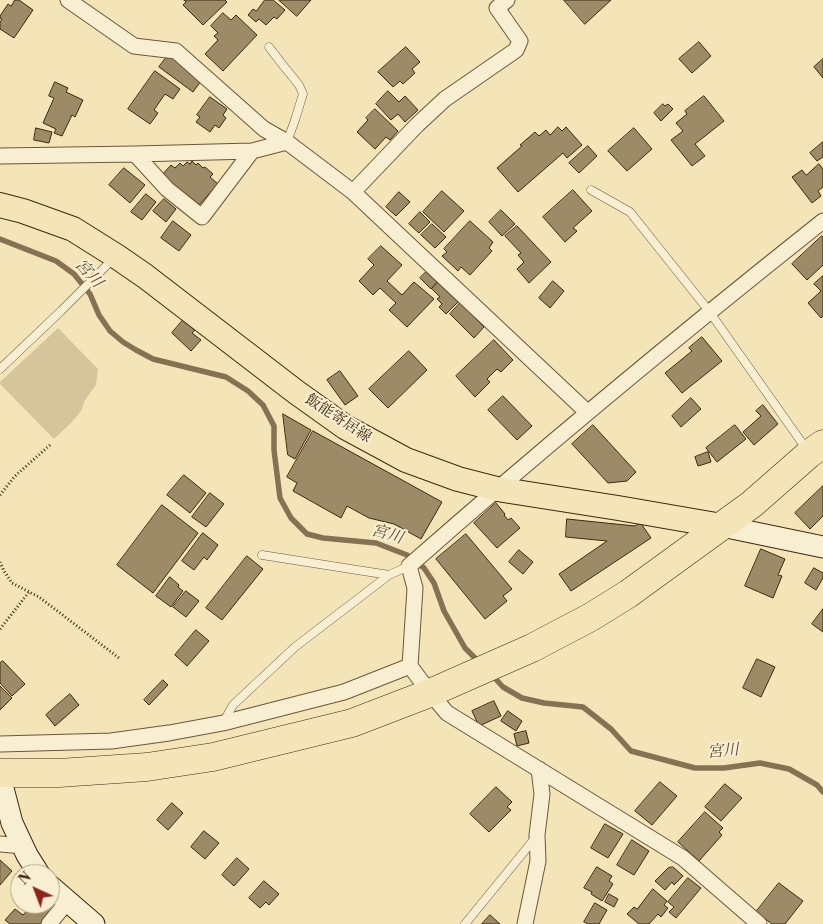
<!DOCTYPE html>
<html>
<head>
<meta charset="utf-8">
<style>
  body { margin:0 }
  #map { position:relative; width:823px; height:924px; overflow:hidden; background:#f4e5b9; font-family:"Libre Bodoni",serif }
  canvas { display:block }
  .north { position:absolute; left:10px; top:864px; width:50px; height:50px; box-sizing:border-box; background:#f8eed2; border:1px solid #ae9e84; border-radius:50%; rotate:317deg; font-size:14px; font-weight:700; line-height:20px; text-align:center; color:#3f270e }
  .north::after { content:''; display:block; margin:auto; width:18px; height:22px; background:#8f2418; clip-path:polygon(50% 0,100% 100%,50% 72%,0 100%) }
</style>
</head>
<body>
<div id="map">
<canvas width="823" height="924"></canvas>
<div class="north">N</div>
</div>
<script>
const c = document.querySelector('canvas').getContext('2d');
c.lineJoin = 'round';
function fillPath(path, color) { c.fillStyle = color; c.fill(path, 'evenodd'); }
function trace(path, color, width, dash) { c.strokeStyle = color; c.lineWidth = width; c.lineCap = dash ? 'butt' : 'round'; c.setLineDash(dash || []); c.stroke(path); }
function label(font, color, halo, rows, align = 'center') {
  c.font = font + ' "Libre Bodoni","Noto Serif JP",serif'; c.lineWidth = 4; c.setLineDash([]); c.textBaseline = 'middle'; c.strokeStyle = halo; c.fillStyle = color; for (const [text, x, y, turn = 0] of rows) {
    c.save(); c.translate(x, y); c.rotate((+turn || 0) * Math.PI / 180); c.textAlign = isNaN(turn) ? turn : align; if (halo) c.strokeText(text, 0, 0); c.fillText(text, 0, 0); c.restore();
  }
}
fillPath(new Path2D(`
  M58 328 98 369 96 385 85 400 81 411 72 422 54 439 0 384V382Z`), '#d5c59c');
trace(new Path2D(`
  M0 239 56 261 74 274 90 294 99 315 110 331 123 342 136 350 153 359 226 377 248 391 263 405 274 426V450L280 498 291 518 307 534 323 538 376 543 407 555 424 568 434 583 444 611 465 648 480 663
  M492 675 503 687 522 698 544 703 583 707 611 729 631 751 695 768H724L760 763 789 769 817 785 823 792`), '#867252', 5.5);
const building = new Path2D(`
  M15 0H19L33 10 14 38 0 29V22L2 19 0 18V16L8 4 11 6Z
  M184 0H225L227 2 203 25 183 5 186 2Z
  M265 0H273L285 10 277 19 274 17 266 25 259 19 256 22 248 15 253 9 256 11Z
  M279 0H311L297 16Z
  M564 0H611L585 24Z
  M223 13 231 20 236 15 257 35 223 71 205 54 218 40 214 36 218 33 211 26Z
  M699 42 711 56 692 73 679 59Z
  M406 47 420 62 412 69 415 73 403 84 400 81 393 87 378 72Z
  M169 54 201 81 193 92 159 67Z
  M823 59V78L814 67Z
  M155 71 180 89 173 99 165 94 154 110 158 113 150 124 128 109Z
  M55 82 68 88 66 92 83 100 75 117 72 115 62 136 54 133 56 129 43 123 54 98 49 96Z
  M388 91 399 102 405 96 418 110 405 122 398 114 391 120 376 104Z
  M704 96 724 121 695 144 705 156 692 166 671 140 683 131 676 123 687 114 685 111Z
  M210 97 227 109 223 115 226 118 219 128 215 125 210 132 196 122 200 117 197 115Z
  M663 104 665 106 668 104 673 109 661 121 654 113Z
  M375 109 398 131 390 140 386 137 375 149 357 132 368 120 366 118Z
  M558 127 562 131 566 127 582 145 567 158 563 153 518 192 497 168 522 146 520 145 535 132 539 136 546 130 550 135Z
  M36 128 52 132 49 143 34 140Z
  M634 128 652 149 627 171 608 151Z
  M823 142V157L817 161 810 153Z
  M588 146 597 156 579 173 569 163Z
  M192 161 196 165 198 163 203 168 205 167 213 174 210 177 218 184 198 206 175 186 173 188 161 176 171 165 175 168 180 163 183 166 187 162 190 164Z
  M819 164 823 169V187L818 191 821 196 812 203 792 177 802 170 806 175Z
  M124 168 145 185 130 203 109 185Z
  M573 190 592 211 573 228 577 231 565 242 543 217Z
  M442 191 464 211 444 232 423 212Z
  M399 192 410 202 396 216 386 207Z
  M146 194 156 202 142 220 131 212Z
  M164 199 176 209 166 222 153 211Z
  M501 210 515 224 502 236 489 222Z
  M420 212 430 222 419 233 409 224Z
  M173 221 191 235 179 251 161 238Z
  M470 221 493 242 489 248 492 251 470 275 461 267 458 271 442 256 447 252 444 249Z
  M432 224 446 237 435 248 421 235Z
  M517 226 551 262 529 283 517 269 524 262 518 255 521 253 505 236Z
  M822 236 823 237V265L807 280 792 264Z
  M381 246 402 265 387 281 402 295 414 282 434 299 407 327 389 310 396 303 380 288 373 295 359 281 374 265 368 259Z
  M426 272 437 282 431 289 420 278Z
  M823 276V316L821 318 808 303 821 291 814 284Z
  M553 281 564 291 550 308 539 298Z
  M438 283 458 302 446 314 439 307 442 304 437 299 440 297 432 289Z
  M460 303 484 327 474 338 450 314Z
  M183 320 195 330 192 333 201 340 191 351 172 333Z
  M702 337 722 361 682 393 665 373 692 351 689 348Z
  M494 340 513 360 501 372 497 369 487 379 490 382 475 397 456 376Z
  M409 351 427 370 388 408 369 389Z
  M340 371 358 396 345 405 327 380Z
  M503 396 532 426 517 440 488 410Z
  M691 398 701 409 681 427 672 416Z
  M763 405 778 424 754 445 743 432 761 416 756 411Z
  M283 414 311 430 295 459 288 455Z
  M593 425 636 472 627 481 608 483 572 444Z
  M735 425 746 439 717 462 706 448Z
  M313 431 442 502 421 539 394 524 369 518 347 506 341 518 293 491 297 483 287 477Z
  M708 452 711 462 698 466 695 457Z
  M184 475 206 493 190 513 167 495Z
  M823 486V516L810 529 795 513Z
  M210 493 224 504 206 527 192 517Z
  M496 503 505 514 504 515 508 520 511 518 520 528 497 548 474 523Z
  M162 505 198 533 153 593 117 565Z
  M567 519 635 526 640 522 651 538 571 591 559 574 607 541 566 537Z
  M203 533 218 545 207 560 204 557 194 570 182 561Z
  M466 534 512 589 503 596 507 601 485 619 436 559Z
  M761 549 785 559 778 575 782 576 773 598 745 586Z
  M519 550 533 562 523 574 509 562Z
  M247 556 263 569 222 620 206 608Z
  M814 568 823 573V578L816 590 805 583Z
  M170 577 179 585 178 587 183 591 171 607 156 596Z
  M186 591 199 601 186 617 173 607Z
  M823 609V632L812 624Z
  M196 630 209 641 187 666 175 655Z
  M757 659 775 667 761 697 743 688Z
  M3 661 25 684 12 696 0 683V663Z
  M163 680 168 685 149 705 144 700Z
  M0 686 12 698 0 710Z
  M70 694 79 705 55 726 46 715Z
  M494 701 501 716 479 726 472 711Z
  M508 711 522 721 516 731 501 721Z
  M526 731 529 743 517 746 514 734Z
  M660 782 677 796 652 825 635 811Z
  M725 784 742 798 721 821 705 807Z
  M496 787 512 802 507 807 511 810 489 832 470 814Z
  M172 803 183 813 168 830 157 820Z
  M705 812 723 828 719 832 722 835 699 861 678 842Z
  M605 824 623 834 608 858 591 848Z
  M204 831 219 843 205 859 191 847Z
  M632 840 649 851 634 875 617 865Z
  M237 858 249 869 234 886 222 875Z
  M0 860 12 871 0 885Z
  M597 867 612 876 609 881 613 884 602 901 591 894 592 892 584 888Z
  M673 867 683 876 674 885 672 882 665 890 655 881 668 868Z
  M688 878 701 888 676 918 669 912 674 907 668 902Z
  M264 881 279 894 269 905 266 902 260 908 249 898Z
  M779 883 803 901 785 924H772L756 912Z
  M653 889 667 901 664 905 668 908 661 917 658 914 649 924H639L627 914 634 907 637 909Z
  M609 894 618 899 614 907 605 902Z
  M50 900 57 906 41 924H10L5 920 15 909 23 915 33 904H50Z
  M595 903 607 910 599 924H588L584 922Z
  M490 915 500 924H482Z`);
fillPath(building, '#9d8a67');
trace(building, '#3f270e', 1);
const lane = new Path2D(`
  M269 47 282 64 299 85 303 94 295 120 287 142
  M591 190 630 212 709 311 807 450
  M0 369 61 311 113 259
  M262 555 389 575
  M223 723 233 705 295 647 389 575 409 566
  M465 924 536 837`);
const street = new Path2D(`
  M68 0 134 46 176 51 264 129 287 142
  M135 154 167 189 202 217 252 151
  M0 156 135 154 252 151 287 142 353 192 587 412
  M353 192 417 125 445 99 516 50 520 41 497 8 507 0
  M0 744 111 741 169 733 223 723 344 692 410 666
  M0 844 23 846
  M49 924 67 902
  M525 924 538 861 537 835 542 794 539 769
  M759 924 683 858 447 713 430 693 410 666 415 588 409 566C544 447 682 333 823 221`);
const secondary = new Path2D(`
  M722 526 823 547
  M0 777 12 823 27 855 39 874
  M50 886 94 924`);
const primary = new Path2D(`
  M0 205 23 211 73 229 116 256 145 276 296 392 345 427 406 460 458 479 497 489 618 508 722 526`);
const highway = new Path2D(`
  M0 773H59L147 767 213 757 352 723 430 693 532 648 591 617 628 594 752 504 809 454 823 444`);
trace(lane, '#6c5639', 9);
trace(street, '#6c5639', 17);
trace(secondary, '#3f270e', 23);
trace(primary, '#3f270e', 26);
trace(highway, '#3f270e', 29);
trace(new Path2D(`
  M0 495 15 476 50 445
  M0 562 4 571 12 583 39 597 119 658
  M0 629 29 592`), '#3f270e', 3, [1, 2.5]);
trace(lane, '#f8eed2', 8);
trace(street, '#f8eed2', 15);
trace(secondary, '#f8eed2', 21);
trace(primary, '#f4e5b9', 24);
trace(highway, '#f4e5b9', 28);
label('15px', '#3f270e', '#f8eed2', [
  ["飯能寄居線",338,419,33]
]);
label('italic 16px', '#634c30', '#f8eed2', [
  ["宮川",88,274,48],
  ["宮川",387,535,16],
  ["宮川",723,752,-5]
]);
</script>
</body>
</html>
